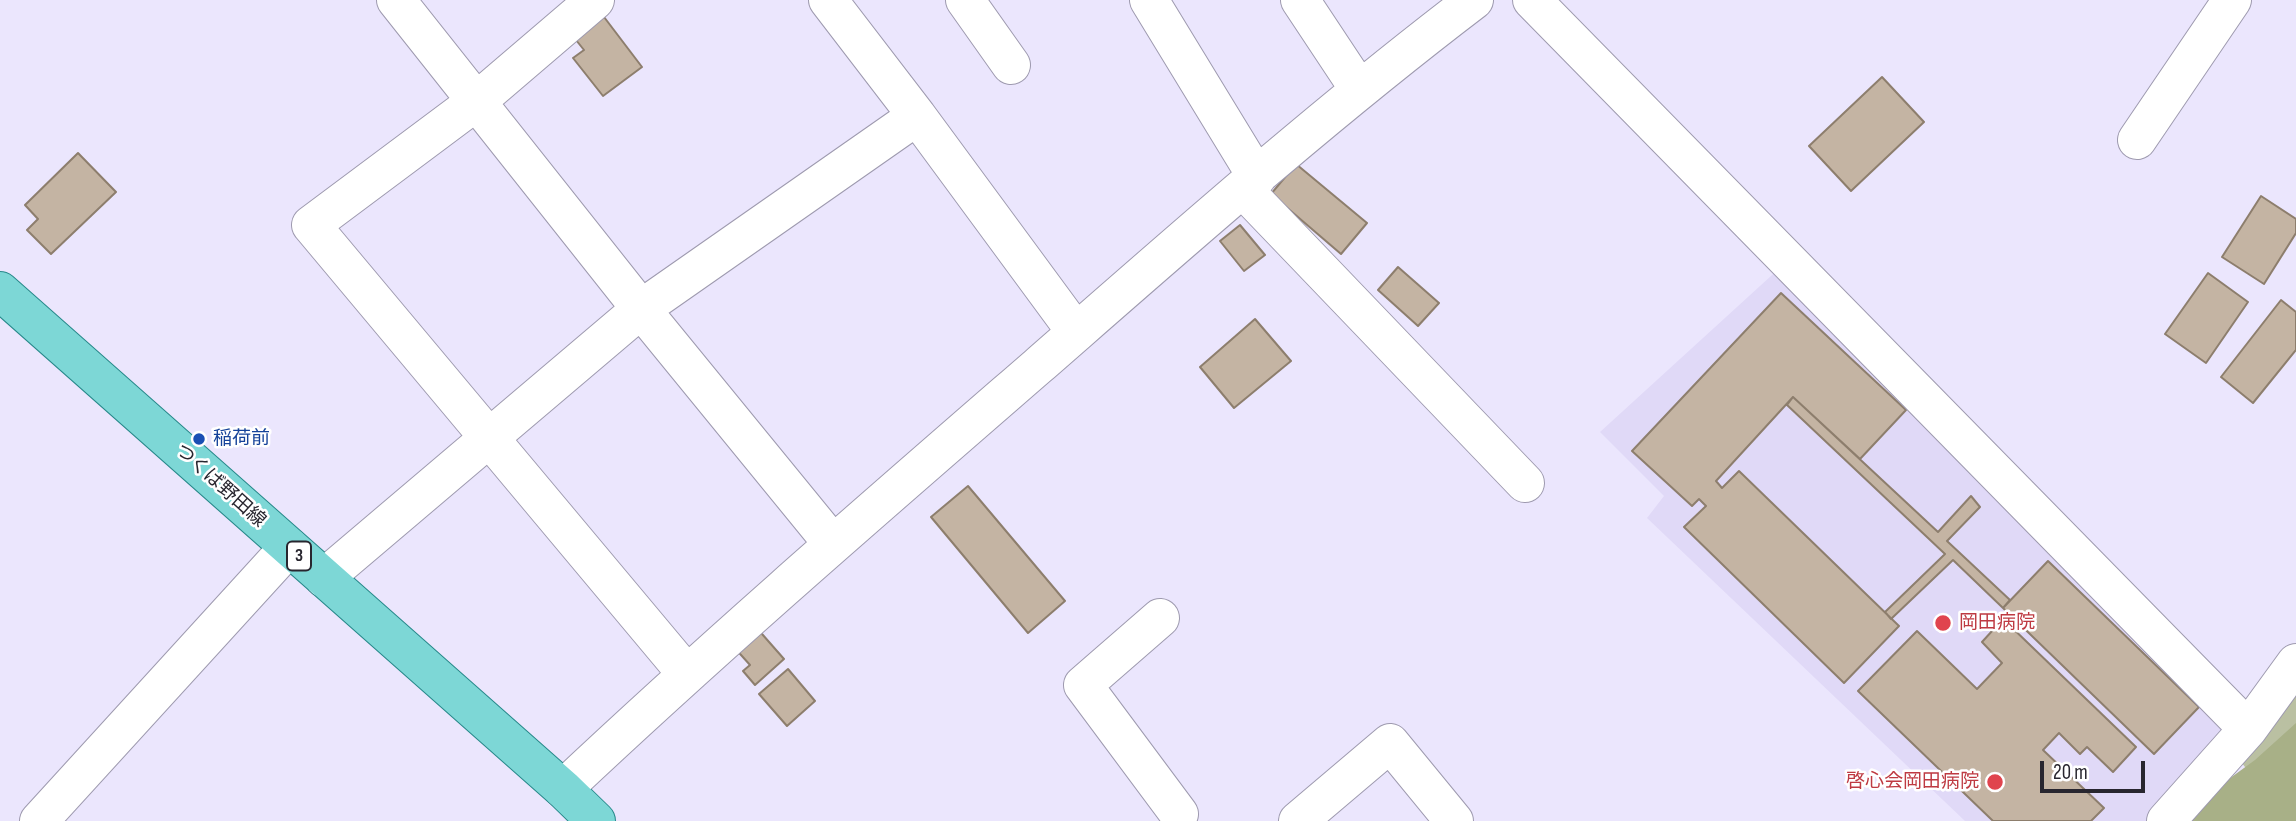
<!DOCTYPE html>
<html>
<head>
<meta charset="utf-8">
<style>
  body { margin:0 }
  #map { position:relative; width:2296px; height:821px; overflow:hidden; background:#ebe6fd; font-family:"Sofia Sans Condensed",sans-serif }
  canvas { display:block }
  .scale { position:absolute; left:2040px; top:761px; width:105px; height:32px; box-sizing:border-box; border:4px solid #28262f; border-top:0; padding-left:9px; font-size:21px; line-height:24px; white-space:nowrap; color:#28262f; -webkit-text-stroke:5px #fff; paint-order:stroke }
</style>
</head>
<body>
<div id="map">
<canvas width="2296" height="821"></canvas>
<div class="scale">20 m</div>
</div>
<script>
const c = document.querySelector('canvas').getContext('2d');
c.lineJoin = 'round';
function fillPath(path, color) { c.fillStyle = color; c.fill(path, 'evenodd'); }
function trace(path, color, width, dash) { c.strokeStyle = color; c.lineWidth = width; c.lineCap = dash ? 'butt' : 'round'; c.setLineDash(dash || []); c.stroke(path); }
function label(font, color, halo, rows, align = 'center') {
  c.font = font + ' "Sofia Sans Condensed","Noto Sans JP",sans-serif'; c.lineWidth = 5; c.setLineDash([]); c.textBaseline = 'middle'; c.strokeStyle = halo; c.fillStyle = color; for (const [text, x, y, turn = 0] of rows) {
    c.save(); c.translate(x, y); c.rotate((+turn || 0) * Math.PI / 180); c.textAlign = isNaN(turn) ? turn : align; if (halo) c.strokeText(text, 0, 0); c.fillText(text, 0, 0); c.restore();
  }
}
fillPath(new Path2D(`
  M1783 265 2233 728 2155 821H1965L1647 518 1664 496 1600 432Z`), '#e0d9f7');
fillPath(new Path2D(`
  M2296 680V821H2287L2238 758Z`), '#bac0a2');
fillPath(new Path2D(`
  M2296 723V821H2171L2255 760Z`), '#a8b087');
const building = new Path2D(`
  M601 13 642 67 603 96 573 58 584 50 572 35Z
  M1882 77 1924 122 1851 191 1809 146Z
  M78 153 116 192 51 254 27 230 38 219 25 205Z
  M1296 164 1367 223 1341 254 1271 194Z
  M2261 196 2296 219V233L2264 284 2222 257Z
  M1240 225 1265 255 1244 271 1220 241Z
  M1398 267 1439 303 1418 326 1378 290Z
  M2208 273 2248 302 2206 363 2165 334Z
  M1781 293 1906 410 1860 459 1793 397 1716 481 1722 488 1739 471 1899 626 1844 683 1684 527 1706 506 1699 499 1692 506 1632 451Z
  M2281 300 2296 312V350L2253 403 2221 377Z
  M1255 319 1291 361 1234 408 1200 367Z
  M1793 397 1938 532 1971 496 1980 507 1947 541 2010 600 2003 608 1953 560 1891 619 1885 612 1945 554 1787 405Z
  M968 486 1065 601 1028 633 931 517Z
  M2048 561 2199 707 2154 754 2003 608Z
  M2003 619 2136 747 2113 772 2087 747 2080 754 2059 733 2043 750 2104 808 2091 821H1993L1858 691 1917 631 1977 689 2002 663 1982 642Z
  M755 626 784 659 755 685 743 671 750 665 733 646Z
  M788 669 815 701 787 726 759 694Z`);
fillPath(building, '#c4b4a3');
trace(building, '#8d7e6d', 2);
const minor = new Path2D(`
  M396 0 641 309 833 544
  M595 0 477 101 311 225 686 673
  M828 0 917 116
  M965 0 1011 65
  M1149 0 1257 177
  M1300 0 1359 89
  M1532 0 2248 729
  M2137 140 2232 0
  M1243 189 1525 483
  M324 578 641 309 917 116 1076 332
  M1160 618 1083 685 1179 814
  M563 789C717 644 878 505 1038 366 1181 241 1323 115 1474 0
  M39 821 289 547
  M1298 821 1390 743 1454 821
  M2166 821 2248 729 2296 663`);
const major = new Path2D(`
  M0 291 563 789 596 821`);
trace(minor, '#9e9aaf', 40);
trace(major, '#27888a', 40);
trace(minor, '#fff', 38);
trace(major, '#7dd7d6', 38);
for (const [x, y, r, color] of [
  [199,439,7,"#1a4fb4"],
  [1943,623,9,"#e0444e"],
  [1995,782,9,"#e0444e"]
]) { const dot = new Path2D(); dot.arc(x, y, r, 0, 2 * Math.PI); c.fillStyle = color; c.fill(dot); trace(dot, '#fff', 2.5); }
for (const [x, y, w] of [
  [299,556,24]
]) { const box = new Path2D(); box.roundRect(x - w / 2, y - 14.5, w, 29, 5); c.fillStyle = '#fff'; c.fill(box); trace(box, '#28262f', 2); }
label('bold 18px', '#28262f', null, [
  ["3",299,556]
]);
label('19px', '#164399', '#fff', [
  ["稲荷前",213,439]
], 'left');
label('19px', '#28262f', '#fff', [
  ["つくば野田線",220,486,42]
]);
label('19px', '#be3a42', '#fff', [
  ["岡田病院",1959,623],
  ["啓心会岡田病院",1979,782,"right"]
], 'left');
</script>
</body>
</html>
